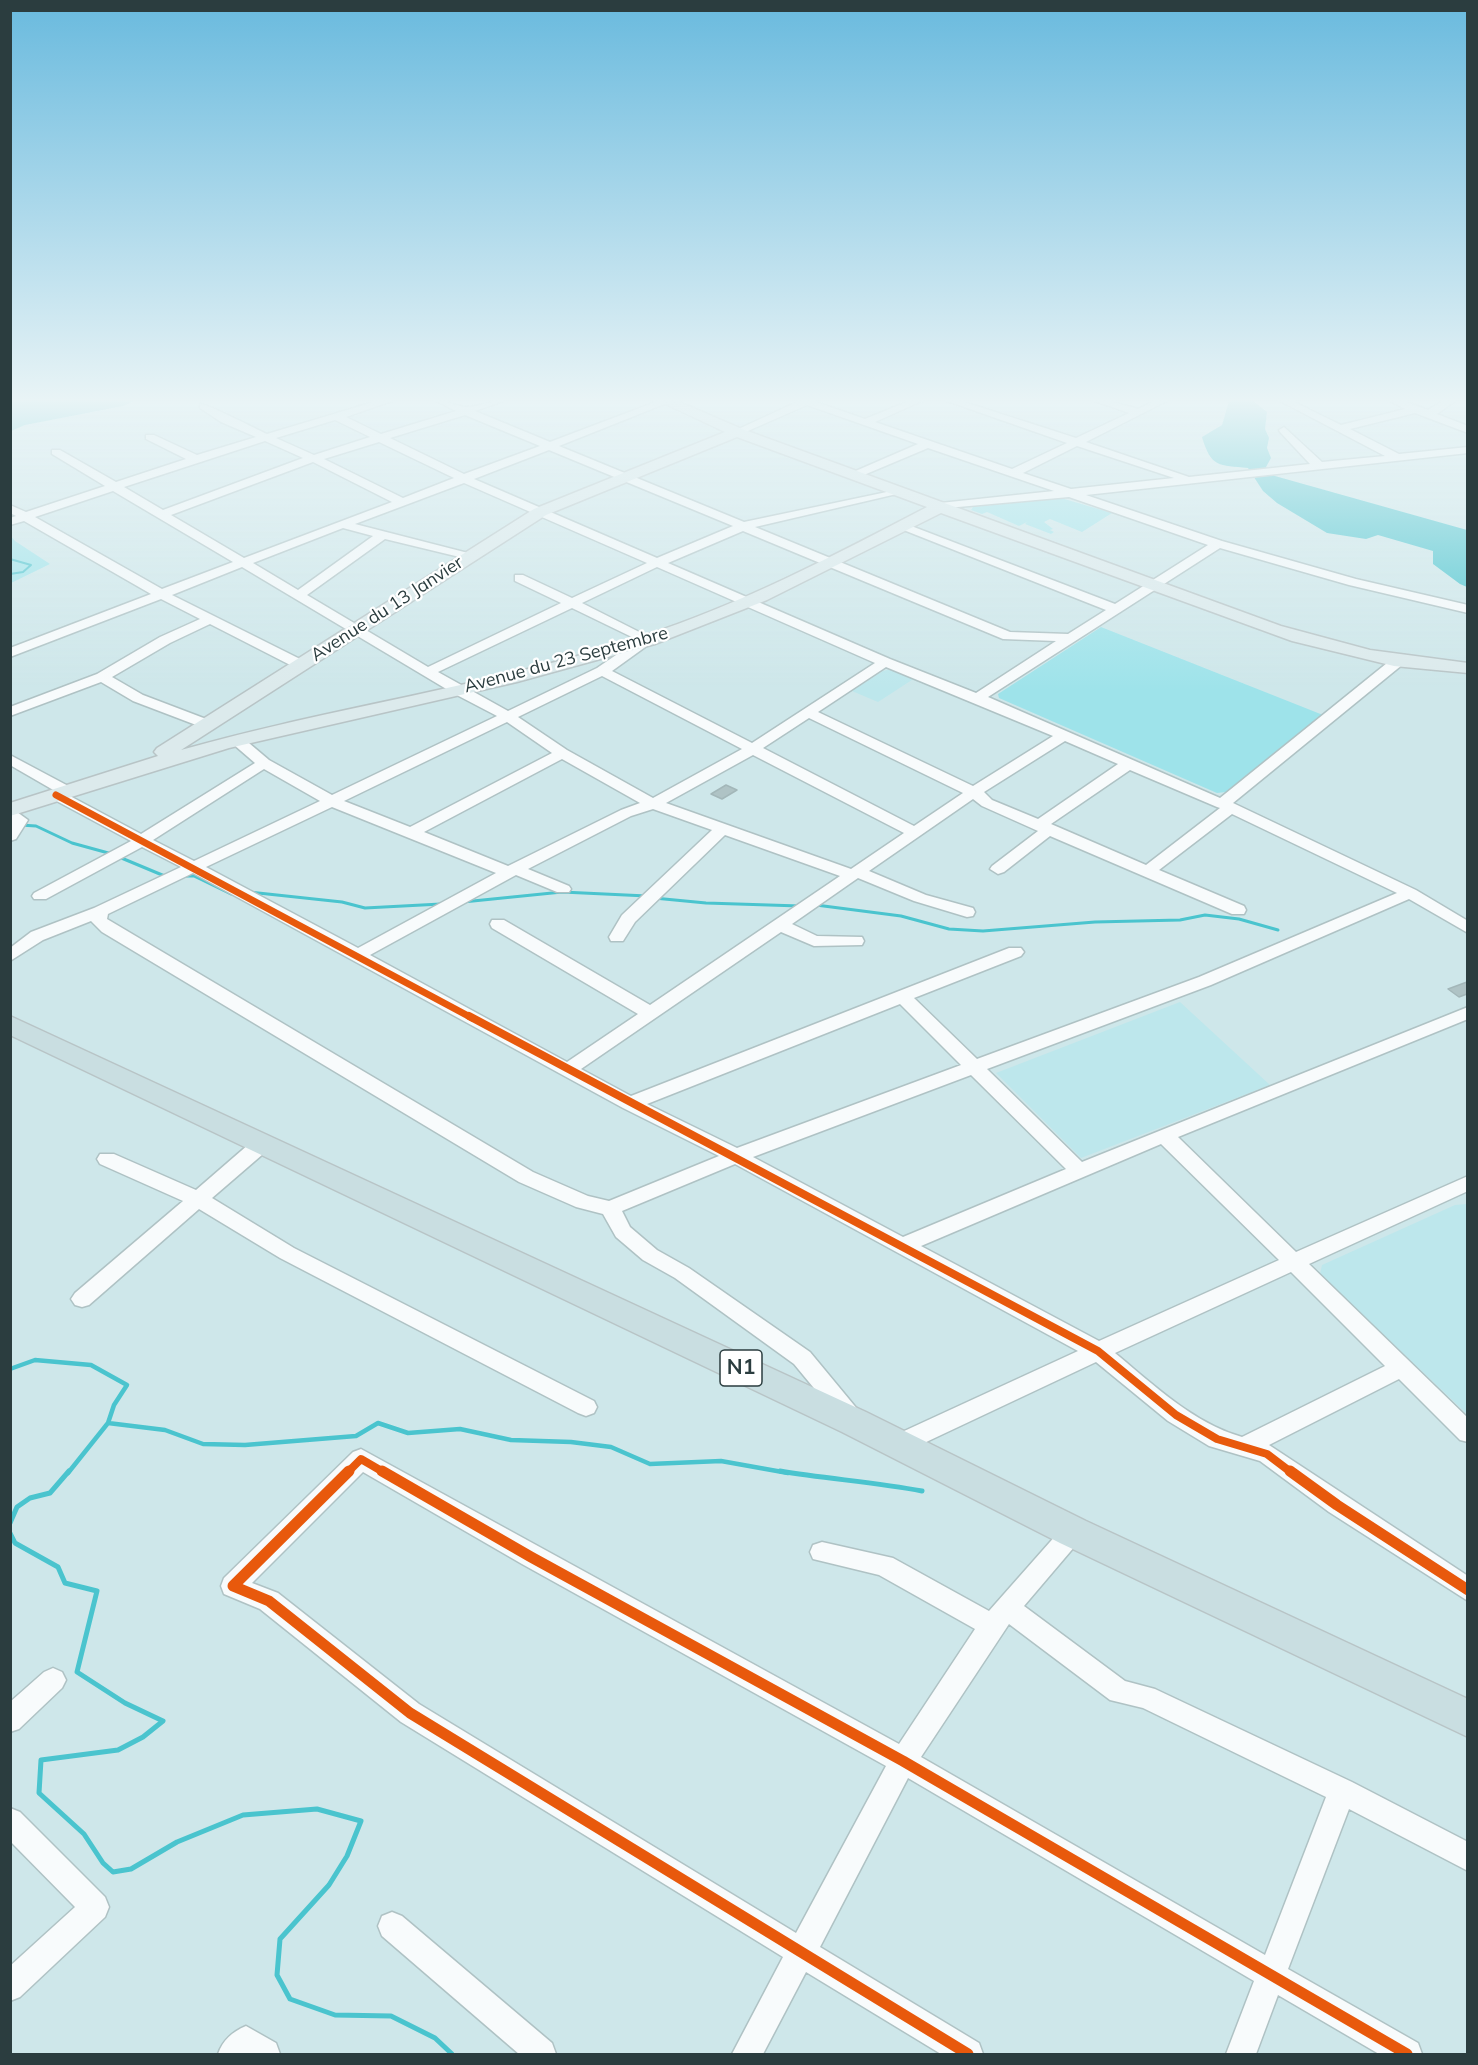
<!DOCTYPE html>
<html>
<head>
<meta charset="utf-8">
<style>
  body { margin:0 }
  #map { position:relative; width:1478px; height:2065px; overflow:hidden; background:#cee7ea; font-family:Mulish,sans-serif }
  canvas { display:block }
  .frame { position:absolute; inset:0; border:12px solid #2b3d3f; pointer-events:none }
</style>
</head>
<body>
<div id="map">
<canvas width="1478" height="2065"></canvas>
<div class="frame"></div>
</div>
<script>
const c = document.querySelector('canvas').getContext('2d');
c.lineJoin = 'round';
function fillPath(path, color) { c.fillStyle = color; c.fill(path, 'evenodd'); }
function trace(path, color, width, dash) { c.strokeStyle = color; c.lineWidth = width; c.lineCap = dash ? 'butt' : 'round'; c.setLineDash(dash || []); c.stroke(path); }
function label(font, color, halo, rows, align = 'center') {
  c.font = font + ' Mulish,sans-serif'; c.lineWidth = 4.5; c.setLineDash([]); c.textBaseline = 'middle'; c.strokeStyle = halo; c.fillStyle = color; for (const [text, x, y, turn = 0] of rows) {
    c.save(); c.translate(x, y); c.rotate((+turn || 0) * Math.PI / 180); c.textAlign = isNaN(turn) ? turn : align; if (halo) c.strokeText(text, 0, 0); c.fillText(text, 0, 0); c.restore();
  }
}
fillPath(new Path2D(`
  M892 669 915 678 878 702 852 691 883 671Z
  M1180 1002 1270 1085 1081 1158 996 1073Z
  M1467 1204H1468L1467 1414 1320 1274 1322 1265 1455 1205Z`), '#bde7ec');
fillPath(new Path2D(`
  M1061 498 1112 513 1082 532 1050 519 1044 522 1053 529 1050 530 1054 532 1051 534 1025 524 1027 522 1019 526 987 512 982 514 971 510 973 507Z
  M10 535 15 541 50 564 11 583Z
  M1101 627 1323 715 1226 792 1217 793 999 698 998 694Z`), '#9ee3ea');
fillPath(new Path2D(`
  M11 401H134L123 406 25 425 11 431Z
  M1229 401H1253L1267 412 1265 429 1269 438 1267 448 1271 458 1266 467 1275 476 1467 530V587L1460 584 1433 564V551L1378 535 1366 539 1327 533 1277 503 1263 491 1248 468C1219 465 1211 468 1202 437L1222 425Z`), '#4ac4ce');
trace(new Path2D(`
  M10 559 31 565 23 572 10 574`), '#4ac4ce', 2);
trace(new Path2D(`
  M20 825 36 826 72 843 112 854
  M119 857 167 877
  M185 876H194L231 894 236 893
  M249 892 342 902 365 908 441 904
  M654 898 706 903 800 906
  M463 902 562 892 647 896
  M816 905 901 916 949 929 983 931 1095 922 1180 920 1205 915 1239 919 1278 930`), '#4ac4ce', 3);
trace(new Path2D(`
  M10 1369 35 1360 91 1365 127 1385 114 1405 108 1423 68 1473
  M108 1423 165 1430 203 1444 245 1445 356 1436 378 1423 408 1433 460 1429 511 1440 571 1442 611 1447 650 1464 721 1461 788 1473`), '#4ac4ce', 4.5);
trace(new Path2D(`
  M780 1471C827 1479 875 1482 922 1491
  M10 1523 17 1507 30 1498 50 1493 69 1471
  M10 1533 15 1543 58 1567 65 1583 97 1591 77 1672 125 1703 163 1721 143 1737 118 1750 41 1760 39 1793 84 1834 103 1863 113 1872 131 1869 177 1842 243 1815 317 1809 361 1821 347 1856 329 1885 280 1939 277 1975 290 1999 335 2015 391 2016 435 2038 452 2054`), '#4ac4ce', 5);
const building = new Path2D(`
  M726 785 737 790 722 799 711 794Z
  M1467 982V994L1459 997 1448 989Z`);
fillPath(building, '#afc3c5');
trace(building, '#a3b7b9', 1.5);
const minor = new Path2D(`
  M377 401H392L346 417 381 434 456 411 436 401C447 401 454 405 465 407 471 408 492 401 503 401L475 411 550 442 658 401H672L559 446 744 522 901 489V493L755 527 1010 632 1068 634 1106 610 896 527 906 524 1115 604 1208 545 1069 497 936 509V505L940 503 1054 491 928 448 859 477H851V473L918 444 807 405 741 434 732 432 799 401H813L865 419 909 401H922L875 422 1012 469 1067 443 947 401H961L1076 438 1129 413 1095 401H1110L1138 409 1154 401H1167L1086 442 1189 477 1310 464 1280 432 1279 430 1284 427 1322 462 1385 456 1280 401H1292L1341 425 1405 409 1390 401H1403L1428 410 1443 401H1455L1437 414 1468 426V433L1415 413 1350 429 1399 454 1468 447V453L1086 495 1222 541 1356 579 1468 605V613L1349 585 1220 548 988 697 1220 798 1392 659H1402V665L1233 803 1416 890 1468 921V933L1409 899 1211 985 987 1069 1082 1162 1468 1007V1019L1178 1137 1296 1252 1468 1176V1191L1309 1264 1468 1418V1442L1460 1440 1399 1379 1269 1445 1468 1576V1601L1329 1512 1260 1461 1209 1446 1168 1421 1096 1362 905 1452 897 1454 889 1452 886 1445 889 1438 1078 1351 735 1164 622 1211 630 1227 657 1250 689 1268 810 1352 858 1410 861 1416 858 1422 850 1425 842 1422 794 1364 675 1278 643 1260 616 1237 603 1214 576 1207 519 1182 102 932 91 921 43 940 10 961V948L31 932 94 908 181 867 142 847 46 899H34L32 896 34 893 131 841 51 798 48 795 55 791 10 765V755L72 788 75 791 68 795 141 834 255 763 233 744 231 741 233 738H243L269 760 332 795 497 716 453 693 242 567 172 595 306 662V668H296L210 624 170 643 112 677 143 695 214 722V728H204L133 701 101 682 10 716V707L97 674 160 637 200 619 161 599 10 657V648L151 594 24 521 10 525V518L16 516 10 513V505L26 512 105 486 52 454V450H60L116 482 186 459 146 439V435H154L197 455 256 437 221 422 200 408V404C206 403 256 429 267 434ZM465 415 540 446 464 474 390 438ZM335 420 370 437 314 455 276 438ZM265 441 303 458 163 510 124 487ZM379 442 454 478 403 498 324 459ZM1077 446 1174 478 1071 489 1023 473ZM549 450 733 526 657 558 474 479ZM313 462 392 502 244 558 171 515ZM464 483 647 563 572 598 523 575H515V581L561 603 428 667 307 595 385 539 472 560V554L355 524ZM113 491 233 562 162 589 35 517ZM343 528 373 536 298 590 253 563ZM743 531 1003 639 1056 641 976 693 890 659 668 563ZM657 567 875 663 752 743 612 671 655 640 582 603ZM572 608 638 640 597 668 508 711 438 672ZM886 667 1053 736 973 786 818 712ZM602 676 742 749 653 798 567 750 518 717ZM809 718 963 793 914 826 763 748ZM507 722 552 753 410 827 344 801ZM1065 741 1118 764 1038 819 992 800 984 792ZM753 755 904 833 851 869 666 803ZM562 759 640 803 621 810 508 866 424 832ZM264 769 320 801 194 861 153 840ZM1130 770 1217 807 1220 808 1146 865 1051 824ZM973 799 982 806 1038 831 992 866 990 869 998 874 1004 872 1050 836 1232 914H1244L1246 910 1244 906 1159 870 1232 814 1397 893 1199 977 977 1059 914 998 1021 956 1024 952 1021 948H1009L631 1096 581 1069 781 932 814 946 862 945 864 941 862 937 817 936 792 924 858 878 914 901 967 917 973 916 975 912 973 908 926 895 869 871ZM332 807 496 873 358 948 206 867ZM653 809 712 830 622 915 609 937 611 941H623L635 922 725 835 840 876 650 1005 504 920H492L490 924 492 928 638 1014 567 1062 370 955 516 875 557 892H569L571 889 569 886 528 869 631 816ZM193 873 623 1108 719 1156 609 1201 588 1196 533 1172 107 919 108 914ZM900 1004 961 1065 737 1148 647 1104ZM971 1075 1066 1169 903 1237 753 1157ZM1161 1144 1279 1260 1099 1341 921 1246ZM1291 1272 1385 1366 1242 1437C1193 1423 1154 1385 1115 1353Z
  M10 807 28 820 16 839 10 841Z
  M263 1136 270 1138 273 1143 270 1148 212 1198 294 1248 594 1401 597 1407 594 1413 586 1416 578 1413 280 1258 199 1209 89 1305 82 1307 75 1305 71 1299 75 1293 183 1201 100 1164 97 1159 100 1154H114L196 1190 256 1138Z
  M361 1449 899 1744 975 1629 879 1575 813 1559 810 1552 813 1545 822 1542 893 1558 989 1611 1065 1525 1073 1522 1081 1525 1085 1532 1081 1539 1024 1606 1125 1681 1155 1689 1352 1782 1468 1842V1871L1349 1809 1288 1969 1418 2043 1422 2054H1379L1278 1995 1256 2054H1226L1254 1981 908 1778 820 1947 979 2043 983 2054H941L806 1972 763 2054H732L783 1957 401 1722 260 1609 224 1594 221 1586 224 1578 353 1452ZM363 1472 522 1564 886 1766 796 1933 419 1704 278 1593 252 1583ZM1009 1624 1110 1700 1143 1708 1326 1797 1265 1955 921 1757Z
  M53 1668 62 1672 66 1680 62 1688 19 1729 10 1732V1702L44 1672Z
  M10 1808 20 1812 105 1897 109 1907 105 1917 20 1997 10 2001V1966L75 1907 10 1841Z
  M392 1912 402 1916 552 2043 556 2054H519L382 1936 378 1926 382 1916Z
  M246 2026 276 2043 280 2054H218C223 2040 232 2032 246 2026Z`);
const major = new Path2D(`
  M659 401H677L742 429 1281 626 1370 650 1468 663V673L1394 666 1292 641 941 513 767 600 655 644 517 682 229 748 10 816V803L158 756 154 752 157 748 534 509 725 432ZM737 437 927 507C835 555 742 604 643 636 492 686 333 707 181 750L546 515Z`);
const highway = new Path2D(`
  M10 1016 866 1412 1086 1521 1468 1699V1737L1060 1543 842 1432 10 1035Z`);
trace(minor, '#afc2c4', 3);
trace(major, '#b8c4c6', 3);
trace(highway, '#b8c4c6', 3);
fillPath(minor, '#f8fbfc');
fillPath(major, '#dceaec');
fillPath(highway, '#c9dee1');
trace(new Path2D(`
  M56 795 472 1018`), '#e8590c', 7);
trace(new Path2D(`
  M469 1016 1098 1351 1176 1415 1217 1439 1267 1454 1292 1473
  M347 1473 361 1459 385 1473`), '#e8590c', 8);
trace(new Path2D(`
  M349 1471 233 1586 269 1601 410 1713 968 2054
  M382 1471 531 1557 903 1761 1407 2054
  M1290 1471 1337 1505 1468 1590`), '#e8590c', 11);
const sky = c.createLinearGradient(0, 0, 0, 690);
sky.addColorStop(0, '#69bade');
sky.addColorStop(0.58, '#e9f4f6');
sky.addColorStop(1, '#e9f4f600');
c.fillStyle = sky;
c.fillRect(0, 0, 1478, 690);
label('18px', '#2b3d3f', '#fff', [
  ["Avenue du 13 Janvier",387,609,-33],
  ["Avenue du 23 Septembre",566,660,-15]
]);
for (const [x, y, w] of [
  [741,1368,42]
]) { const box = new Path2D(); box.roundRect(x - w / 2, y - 18, w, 36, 4.5); c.fillStyle = '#fff'; c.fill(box); trace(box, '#2b3d3f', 1.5); }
label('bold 21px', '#2b3d3f', null, [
  ["N1",741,1368]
]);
</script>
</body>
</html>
